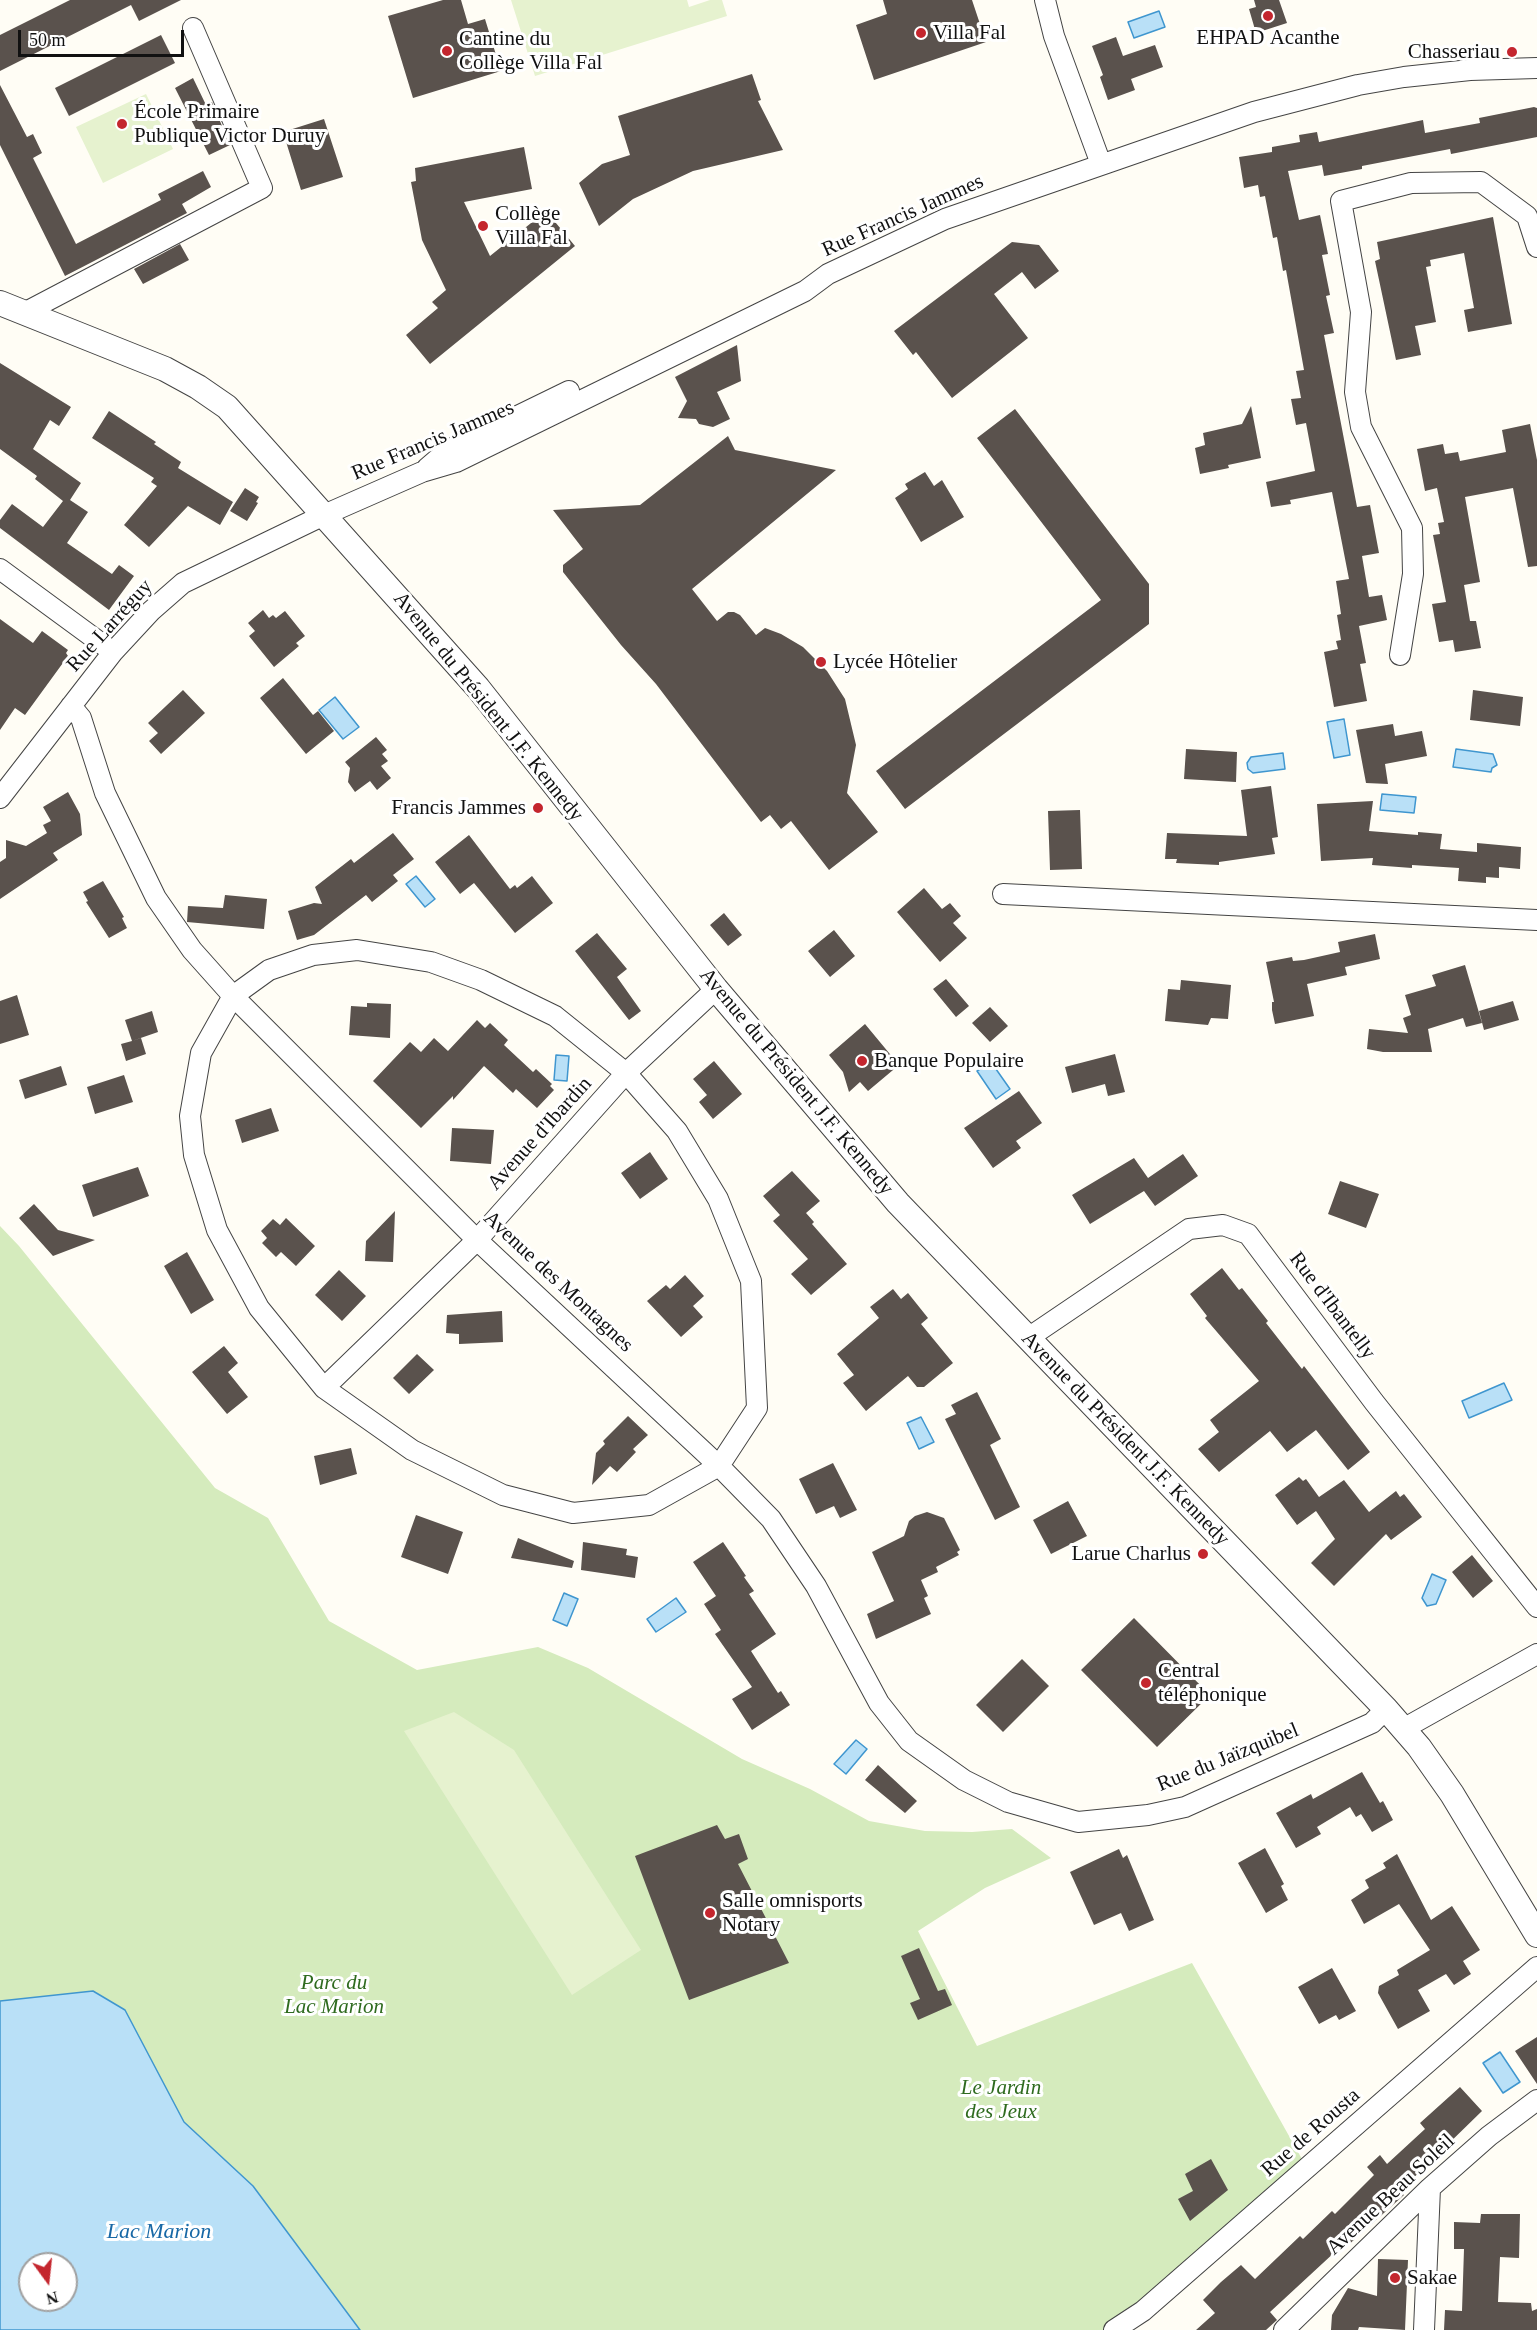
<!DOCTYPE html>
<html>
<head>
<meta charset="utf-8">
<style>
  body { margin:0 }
  #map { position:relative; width:1537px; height:2330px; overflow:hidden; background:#fffdf5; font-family:Georgia,serif }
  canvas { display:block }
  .north { position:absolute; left:18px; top:2252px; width:60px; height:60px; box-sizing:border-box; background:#fff; border:2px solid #a0a0a0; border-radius:50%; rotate:165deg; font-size:16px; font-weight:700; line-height:24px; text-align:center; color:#111 }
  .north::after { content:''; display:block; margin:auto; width:21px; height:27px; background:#c4262e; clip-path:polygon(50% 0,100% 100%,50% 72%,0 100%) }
  .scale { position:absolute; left:18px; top:30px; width:166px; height:27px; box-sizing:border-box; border:3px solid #111; border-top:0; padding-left:8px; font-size:18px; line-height:21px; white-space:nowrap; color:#111; -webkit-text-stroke:4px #fff; paint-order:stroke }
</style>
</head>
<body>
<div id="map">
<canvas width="1537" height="2330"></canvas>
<div class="north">N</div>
<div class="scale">50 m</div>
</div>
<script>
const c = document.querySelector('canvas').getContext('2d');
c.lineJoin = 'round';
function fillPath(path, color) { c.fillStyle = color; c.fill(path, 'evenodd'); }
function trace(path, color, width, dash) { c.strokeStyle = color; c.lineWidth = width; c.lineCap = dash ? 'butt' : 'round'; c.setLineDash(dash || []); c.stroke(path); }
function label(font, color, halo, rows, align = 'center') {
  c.font = font + ' Georgia,serif'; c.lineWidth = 6; c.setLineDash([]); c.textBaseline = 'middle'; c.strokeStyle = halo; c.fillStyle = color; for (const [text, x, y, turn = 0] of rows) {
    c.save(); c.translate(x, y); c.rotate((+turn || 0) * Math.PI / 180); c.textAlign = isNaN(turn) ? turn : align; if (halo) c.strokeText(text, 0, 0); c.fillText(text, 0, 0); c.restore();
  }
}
fillPath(new Path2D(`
  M0 1226 19 1246 215 1488 268 1518 329 1621 417 1670 538 1647 588 1668 742 1759 810 1789 869 1821 925 1831 972 1832 1012 1829 1051 1858 985 1888 918 1931 977 2046 1192 1963 1307 2168 1114 2330H0ZM30 2264H66V2300H30Z`), '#d5ebbd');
fillPath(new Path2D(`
  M511 0H687L689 7 710 0H722L727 16 535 76Z
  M146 94 173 149 103 183 76 127Z
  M454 1712 514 1750 641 1950 572 1995 404 1731Z`), '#e6f2cf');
const water = new Path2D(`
  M1159 11 1165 27 1134 38 1128 22Z
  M335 697 359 727 343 739 319 710Z
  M1344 719 1350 755 1334 758 1327 722Z
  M1456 749 1493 754 1497 765 1492 768 1491 772 1453 767Z
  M1283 753 1285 769 1253 773 1248 769 1247 763 1251 757Z
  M1382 794 1416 797 1414 813 1380 810Z
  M416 876 435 899 425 907 406 884Z
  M556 1055 569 1056 567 1081 554 1080Z
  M991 1062 1010 1089 996 1099 977 1071Z
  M1504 1383 1512 1400 1469 1418 1462 1401Z
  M921 1417 934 1442 919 1449 907 1423Z
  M1432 1574 1446 1580 1436 1604 1427 1606 1422 1598Z
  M564 1593 578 1599 567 1626 553 1620Z
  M676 1598 686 1612 656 1632 647 1619Z
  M856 1740 867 1749 846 1774 834 1764Z
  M93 1991 125 2010 184 2122 253 2186 360 2330H0V2001ZM30 2264H66V2300H30Z
  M1500 2052 1520 2082 1503 2093 1483 2063Z`);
fillPath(water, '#b9e0f7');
trace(water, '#3f96cf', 1.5);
fillPath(new Path2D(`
  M70 0H181L139 21 131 5 0 71V35Z
  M443 0H461L468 24 485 19 501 71 413 98 388 16Z
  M883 0H972L986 42 874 80 856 25 887 14Z
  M1254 0H1279L1287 23 1256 33 1249 9 1256 7Z
  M161 35 175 63 69 116 55 88Z
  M1116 37 1123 56 1155 45 1163 67 1131 79 1135 90 1108 100 1100 77 1103 75 1092 46Z
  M752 74 761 100 758 101 783 150 693 171 633 199 599 226 579 183 602 164 630 155 618 116Z
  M193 78 206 105 212 102 230 145 209 155 175 88Z
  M0 85 27 137 33 134 42 153 33 158 76 244 161 200 158 194 203 171 211 187 182 204 187 213 65 276 0 145Z
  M1534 107 1537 108V137L1451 154 1450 149 1362 166V169L1324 176 1322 165 1288 171 1299 220 1320 215 1328 254 1322 255 1330 295 1326 296 1334 333 1324 335 1357 507 1370 505 1379 553 1362 556 1369 597 1382 595 1387 620 1359 626 1366 663 1360 664 1367 701 1334 707 1324 652 1338 649 1336 641 1341 640 1337 615 1341 614 1336 581 1349 579 1332 492 1290 500 1291 504 1271 507 1266 482 1315 471 1306 423 1296 425 1291 399 1301 398 1296 371 1304 370 1286 270 1283 271 1277 237 1273 238 1265 196 1260 197 1258 185 1244 188 1239 157 1272 152V147L1300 142 1299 135 1317 132 1319 142 1423 120 1425 133 1480 123 1479 118Z
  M324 119 343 177 301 190 283 132Z
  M524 147 532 189 464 202 490 256 546 211 575 246 430 364 406 335 438 308 432 302 446 290 422 240 411 182 416 181 415 168Z
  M1493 217 1512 324 1468 332 1464 310 1474 308 1464 253 1430 260 1431 266 1426 267 1436 322 1415 326 1421 355 1396 360 1375 261 1380 259 1377 242Z
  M1012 242 1039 245 1059 271 1035 289 1022 272 994 294 1028 338 952 398 916 352 913 355 894 331Z
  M180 244 189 260 143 284 134 269Z
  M737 345 741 381 717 392 730 419 713 427 699 424 696 419 678 418 687 401 675 377Z
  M0 363 71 407 59 426 50 420 33 449 81 483 70 500 88 512 67 543 112 574 119 565 134 576 109 610 0 528V520L12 504 43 527 63 501 35 479 37 476 0 449Z
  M1251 406 1261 458 1228 465 1229 468 1200 474 1195 448 1205 445 1203 433 1242 424Z
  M1015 409 1149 584V624L905 809 876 771 1101 600 977 438Z
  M109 411 156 442 154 444 181 462 178 468 233 502 220 525 188 506 149 547 124 525 157 486 151 482 154 478 92 438Z
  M1530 424 1537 460V566L1528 567 1513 488 1465 497 1480 582 1464 585 1470 621H1476L1481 648 1455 652 1453 640 1439 642 1432 604 1446 602 1433 535 1440 534 1438 523 1444 522 1437 488 1425 491 1417 449 1443 444 1445 454 1458 452 1460 461 1506 452 1502 430Z
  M728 436 735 450 836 470 692 589 717 621 728 612H734L740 615 756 635 765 628 781 634 803 647 827 671 845 699 856 745 847 793 878 832 829 870 791 821 781 829 770 815 761 822 656 684 621 645 563 572V565L583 549 553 510 640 505Z
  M925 472 934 486 942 480 964 517 921 542 895 498 908 489 905 484Z
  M245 488 259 497 256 502 258 503 247 521 230 511Z
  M263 610 269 618 273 615 276 618 285 611 305 636 296 643 299 646 274 667 249 636 255 631 248 623Z
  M0 619 33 643 42 631 68 650 66 653 68 656 25 715 15 708 0 730Z
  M283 678 313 715 318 711 334 731 306 754 260 698Z
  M183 690 205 713 161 754 149 741 158 733 148 723Z
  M1473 690 1523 697 1520 726 1470 720Z
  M1393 724 1395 736 1422 731 1427 756 1385 764 1388 784 1366 783 1356 730Z
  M376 737 387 750 382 754 388 761 381 766 391 778 377 790 370 781 355 792 348 782 350 768 345 762Z
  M1186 749 1237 752 1236 782 1184 779Z
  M1271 786 1278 837 1272 838 1275 854 1219 862V865L1176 863 1177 859H1165L1167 833 1247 836 1241 790Z
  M68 792 80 814 82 835 53 853 58 860 0 899V862L6 858V840L26 846 47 833 43 825 51 821 43 807Z
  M1373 801 1369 831 1418 835V832L1442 834 1440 849 1477 852V843L1521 847 1520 869 1499 867V878L1486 877V883L1458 881 1459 868 1412 865V868L1372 865 1373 858 1321 861 1317 804Z
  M1080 810 1082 869 1050 870 1048 811Z
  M393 833 414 859 393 875 398 881 372 902 366 895 314 935 297 940 288 911 314 903 322 904 315 887 351 859 354 863Z
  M469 835 510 889 515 885 517 888 532 876 553 903 515 933 474 883 460 894 435 862Z
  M103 881 124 917 122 918 127 928 109 938 86 902 88 901 83 892Z
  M924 888 942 909 950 903 961 916 953 923 967 938 940 962 897 912Z
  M225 895 267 899 264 929 187 922 188 906 223 908Z
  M724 913 742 935 728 946 710 925Z
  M834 930 855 956 830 977 808 951Z
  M597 933 627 969 617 977 641 1011 629 1020 575 951Z
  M1375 934 1380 959 1345 967 1347 975 1307 984 1314 1016 1275 1024 1272 1010V1002H1274L1266 962 1292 957 1293 961 1304 960 1340 952 1338 942Z
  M1465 965 1482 1023 1466 1027 1463 1018 1428 1029 1432 1052H1383L1367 1049 1369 1029 1408 1033 1403 1018 1411 1015 1405 995 1436 986 1432 975Z
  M946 979 969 1006 956 1017 933 989Z
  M1181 980 1231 985 1228 1019 1211 1018 1208 1025 1165 1021 1168 989 1180 990Z
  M17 995 29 1035 0 1044V1001Z
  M1513 1001 1519 1020 1484 1030 1479 1011Z
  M367 1003 391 1004 390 1038 349 1035 351 1006 367 1007Z
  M990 1007 1008 1026 990 1042 972 1023Z
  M152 1011 158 1032 132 1041 141 1038 146 1054 126 1061 121 1044 132 1041 125 1020Z
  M477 1020 485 1028 490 1023 508 1040 504 1045 533 1072 536 1069 552 1084 550 1086 554 1090 537 1108 516 1089 513 1093 484 1066 453 1100V1096L421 1128 373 1081 410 1042 421 1052 434 1038 448 1051Z
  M865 1024 899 1065 868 1091 860 1082 849 1092 843 1072 829 1055Z
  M1115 1054 1125 1092 1108 1096 1105 1084 1072 1093 1065 1067Z
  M714 1061 742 1094 713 1119 699 1102 707 1095 693 1079Z
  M61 1066 67 1085 25 1099 19 1080Z
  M124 1075 133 1102 95 1114 87 1087Z
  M1019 1091 1042 1123 1016 1141 1021 1148 993 1168 964 1128Z
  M271 1108 279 1131 242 1143 235 1120Z
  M452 1128 494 1130 491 1164 450 1161Z
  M650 1152 668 1179 640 1199 621 1173Z
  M1183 1154 1198 1176 1155 1206 1144 1191 1090 1224 1072 1195 1134 1158 1148 1178Z
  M138 1167 149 1196 93 1217 82 1185Z
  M792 1171 820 1201 806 1213 814 1222 812 1224 847 1264 811 1295 791 1274 808 1259 773 1221 780 1215 763 1196Z
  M1340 1181 1379 1194 1366 1228 1328 1214Z
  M34 1204 58 1230 95 1240 53 1256 19 1218Z
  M395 1211 393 1262 365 1261 366 1241Z
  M286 1218 315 1246 296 1266 281 1252 276 1257 262 1243 267 1238 261 1231 273 1219 280 1225Z
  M187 1252 214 1300 191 1314 164 1266Z
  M1222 1268 1239 1290 1242 1288 1268 1321 1266 1323 1302 1369 1304 1366 1370 1452 1348 1470 1316 1430 1287 1452 1270 1431 1219 1472 1198 1449 1219 1432 1210 1420 1259 1381 1205 1318 1207 1316 1190 1294Z
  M339 1270 366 1296 342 1321 315 1295Z
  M685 1275 704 1296 693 1306 703 1317 681 1337 647 1301 666 1285 670 1289Z
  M893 1289 901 1299 908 1293 928 1318 921 1324 953 1363 924 1387H917L908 1376 866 1411 843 1383 854 1375 837 1354 879 1318 870 1307Z
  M502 1311 503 1342 459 1344V1334L446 1333 447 1315Z
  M224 1346 238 1363 228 1372 248 1397 227 1414 192 1372Z
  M417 1354 434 1370 409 1394 393 1378Z
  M977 1392 1001 1439 990 1445 1020 1507 995 1520 945 1419 956 1414 951 1405Z
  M628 1416 648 1435 633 1449 636 1452 617 1472 610 1466 592 1485 596 1453 605 1444 603 1441Z
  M351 1448 357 1474 320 1485 314 1456Z
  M833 1463 857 1510 840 1518 834 1506 816 1514 799 1479Z
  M1299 1477 1303 1481 1306 1479 1319 1497 1344 1480 1369 1512 1396 1491 1400 1497 1404 1494 1422 1517 1391 1540 1386 1534 1334 1586 1311 1563 1335 1539 1316 1511 1297 1525 1275 1495Z
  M1068 1501 1087 1536 1051 1554 1033 1520Z
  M927 1512 944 1518 960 1550 957 1552 959 1555 936 1567 938 1572 921 1580 928 1596 924 1598 931 1614 876 1639 867 1614 894 1601 872 1552 904 1536 909 1521 915 1516Z
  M416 1515 463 1532 448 1574 401 1557Z
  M518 1538 574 1561 572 1568 511 1558Z
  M583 1542 627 1549 626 1555 638 1557 635 1578 581 1570Z
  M723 1542 746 1576 744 1577 754 1591 749 1594 776 1634 751 1651 778 1693 781 1691 790 1705 752 1730 732 1699 752 1687 715 1634 721 1630 704 1604 716 1596 693 1562Z
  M1472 1555 1493 1581 1473 1598 1452 1572Z
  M1134 1618 1210 1695 1157 1747 1081 1670Z
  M1022 1659 1049 1686 1003 1732 976 1705Z
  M878 1765 917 1801 905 1813 865 1780Z
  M1362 1772 1380 1803 1383 1801 1393 1820 1372 1832 1361 1814 1356 1817 1350 1807 1317 1827 1321 1834 1296 1848 1276 1813 1311 1794 1313 1799Z
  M717 1825 725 1839 739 1834 748 1859 738 1864 789 1963 689 2000 635 1856Z
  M1265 1848 1284 1884 1281 1886 1288 1900 1266 1913 1238 1863Z
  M1119 1849 1123 1858 1127 1855 1154 1920 1129 1931 1121 1913 1094 1925 1070 1872Z
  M1397 1854 1431 1920 1452 1906 1480 1950 1463 1961 1471 1974 1454 1985 1446 1974 1418 1990 1430 2011 1398 2029 1378 1993 1379 1986 1399 1975 1397 1970 1430 1950 1399 1904 1364 1924 1351 1900 1369 1888 1365 1880 1386 1868 1383 1863Z
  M919 1948 938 1991 945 1989 952 2005 918 2020 910 2003 920 1999 901 1956Z
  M1332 1968 1356 2011 1339 2020 1336 2015 1319 2024 1298 1987Z
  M1537 2037V2084L1515 2051Z
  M1460 2087 1482 2111 1400 2191 1404 2195 1336 2256V2251L1270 2312 1277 2320 1266 2330H1196L1215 2313 1203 2300 1221 2282 1241 2265 1255 2279 1300 2236 1303 2239 1332 2211 1335 2214 1374 2175 1367 2167 1380 2155 1387 2164 1425 2129 1420 2123Z
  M1211 2159 1228 2190 1190 2221 1178 2199 1193 2191 1185 2174Z
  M1481 2214H1520L1519 2258 1500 2257 1498 2302 1531 2303 1532 2311 1537 2309V2330H1444L1445 2310 1462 2311 1464 2249H1454V2222L1480 2223Z
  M1378 2259 1408 2260 1405 2330 1359 2327 1358 2330H1331L1332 2315 1348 2288 1377 2296Z`), '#5a524d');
const minor = new Path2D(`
  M1045 0 1054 36 1101 164
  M24 313 262 188 193 28
  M427 468 448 450 569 391
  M0 569 113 652
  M1400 655 1413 574 1412 528 1361 427 1355 392 1361 312 1341 201 1411 183 1481 182 1527 216 1537 247
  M71 706 81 718 105 793 156 898 192 950 233 996 477 1240 719 1466 771 1519 816 1586 879 1703 909 1741 964 1780 1008 1802 1078 1822 1148 1815 1185 1807 1372 1723 1386 1709
  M0 798 113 652 151 611 183 583 324 515 422 472 456 462 805 291 828 274 945 219 1254 112 1358 85 1404 77 1470 70 1537 68
  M1003 894 1537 920
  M357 950 431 962 481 980 555 1016 626 1073 677 1131 718 1199 751 1281 757 1408 719 1466 649 1505 573 1513 503 1495 412 1450 324 1388 259 1308 217 1230 194 1155 190 1116 201 1053 233 996 269 970 313 955Z
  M1028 1338 1189 1229 1223 1225 1248 1234 1374 1402 1537 1607
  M324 1388 477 1240 626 1073 716 989
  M1403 1729 1537 1654
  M1114 2330 1143 2311 1537 1967
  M1284 2330 1430 2188 1489 2136 1537 2100
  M1424 2330 1430 2188`);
const tertiary = new Path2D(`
  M0 303 165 369 198 387 227 407 478 688 716 989 898 1203 1386 1709 1419 1747 1452 1794 1537 1935`);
trace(minor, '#444', 22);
trace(tertiary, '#444', 26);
trace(minor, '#fff', 20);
trace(tertiary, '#fff', 24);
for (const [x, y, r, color] of [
  [1268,16,6,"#c4262e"],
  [921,33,6,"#c4262e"],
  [447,51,6,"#c4262e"],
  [1512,52,6,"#c4262e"],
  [122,124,6,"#c4262e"],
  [483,226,6,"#c4262e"],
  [821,662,6,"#c4262e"],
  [538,808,6,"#c4262e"],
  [862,1061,6,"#c4262e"],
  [1203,1554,6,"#c4262e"],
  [1146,1683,6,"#c4262e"],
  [710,1913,6,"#c4262e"],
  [1395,2278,6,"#c4262e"]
]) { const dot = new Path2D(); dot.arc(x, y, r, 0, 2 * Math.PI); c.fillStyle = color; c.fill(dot); trace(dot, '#fff', 2); }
label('21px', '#111', '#fff', [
  ["Villa Fal",933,33],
  ["EHPAD Acanthe",1268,38,"center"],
  ["Cantine du",459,39],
  ["Collège Villa Fal",459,63],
  ["Chasseriau",1500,52,"right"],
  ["École Primaire",134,112],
  ["Publique Victor Duruy",134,136],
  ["Collège",495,214],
  ["Villa Fal",495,238],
  ["Lycée Hôtelier",833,662],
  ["Francis Jammes",526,808,"right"],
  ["Banque Populaire",874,1061],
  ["Larue Charlus",1191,1554,"right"],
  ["Central",1158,1671],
  ["téléphonique",1158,1695],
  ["Salle omnisports",722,1901],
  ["Notary",722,1925],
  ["Sakae",1407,2278]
], 'left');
label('21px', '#111', '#fff', [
  ["Rue Francis Jammes",903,216,-24],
  ["Rue Francis Jammes",433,441,-23],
  ["Rue Larréguy",110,626,-48],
  ["Avenue du Président J.F. Kennedy",488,707,51],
  ["Avenue du Président J.F. Kennedy",796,1082,50],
  ["Avenue d'Ibardin",540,1134,-48],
  ["Avenue des Montagnes",558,1282,43],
  ["Rue d'Ibantelly",1332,1306,53],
  ["Avenue du Président J.F. Kennedy",1125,1439,46],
  ["Rue du Jaïzquibel",1228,1758,-22],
  ["Rue de Rousta",1311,2133,-41],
  ["Avenue Beau Soleil",1391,2195,-43]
]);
label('italic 21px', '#2f6b1f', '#fff', [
  ["Parc du",334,1983],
  ["Lac Marion",334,2007],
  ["Le Jardin",1001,2088],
  ["des Jeux",1001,2112]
]);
label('italic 22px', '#1768a6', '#fff', [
  ["Lac Marion",159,2232]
]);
</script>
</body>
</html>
